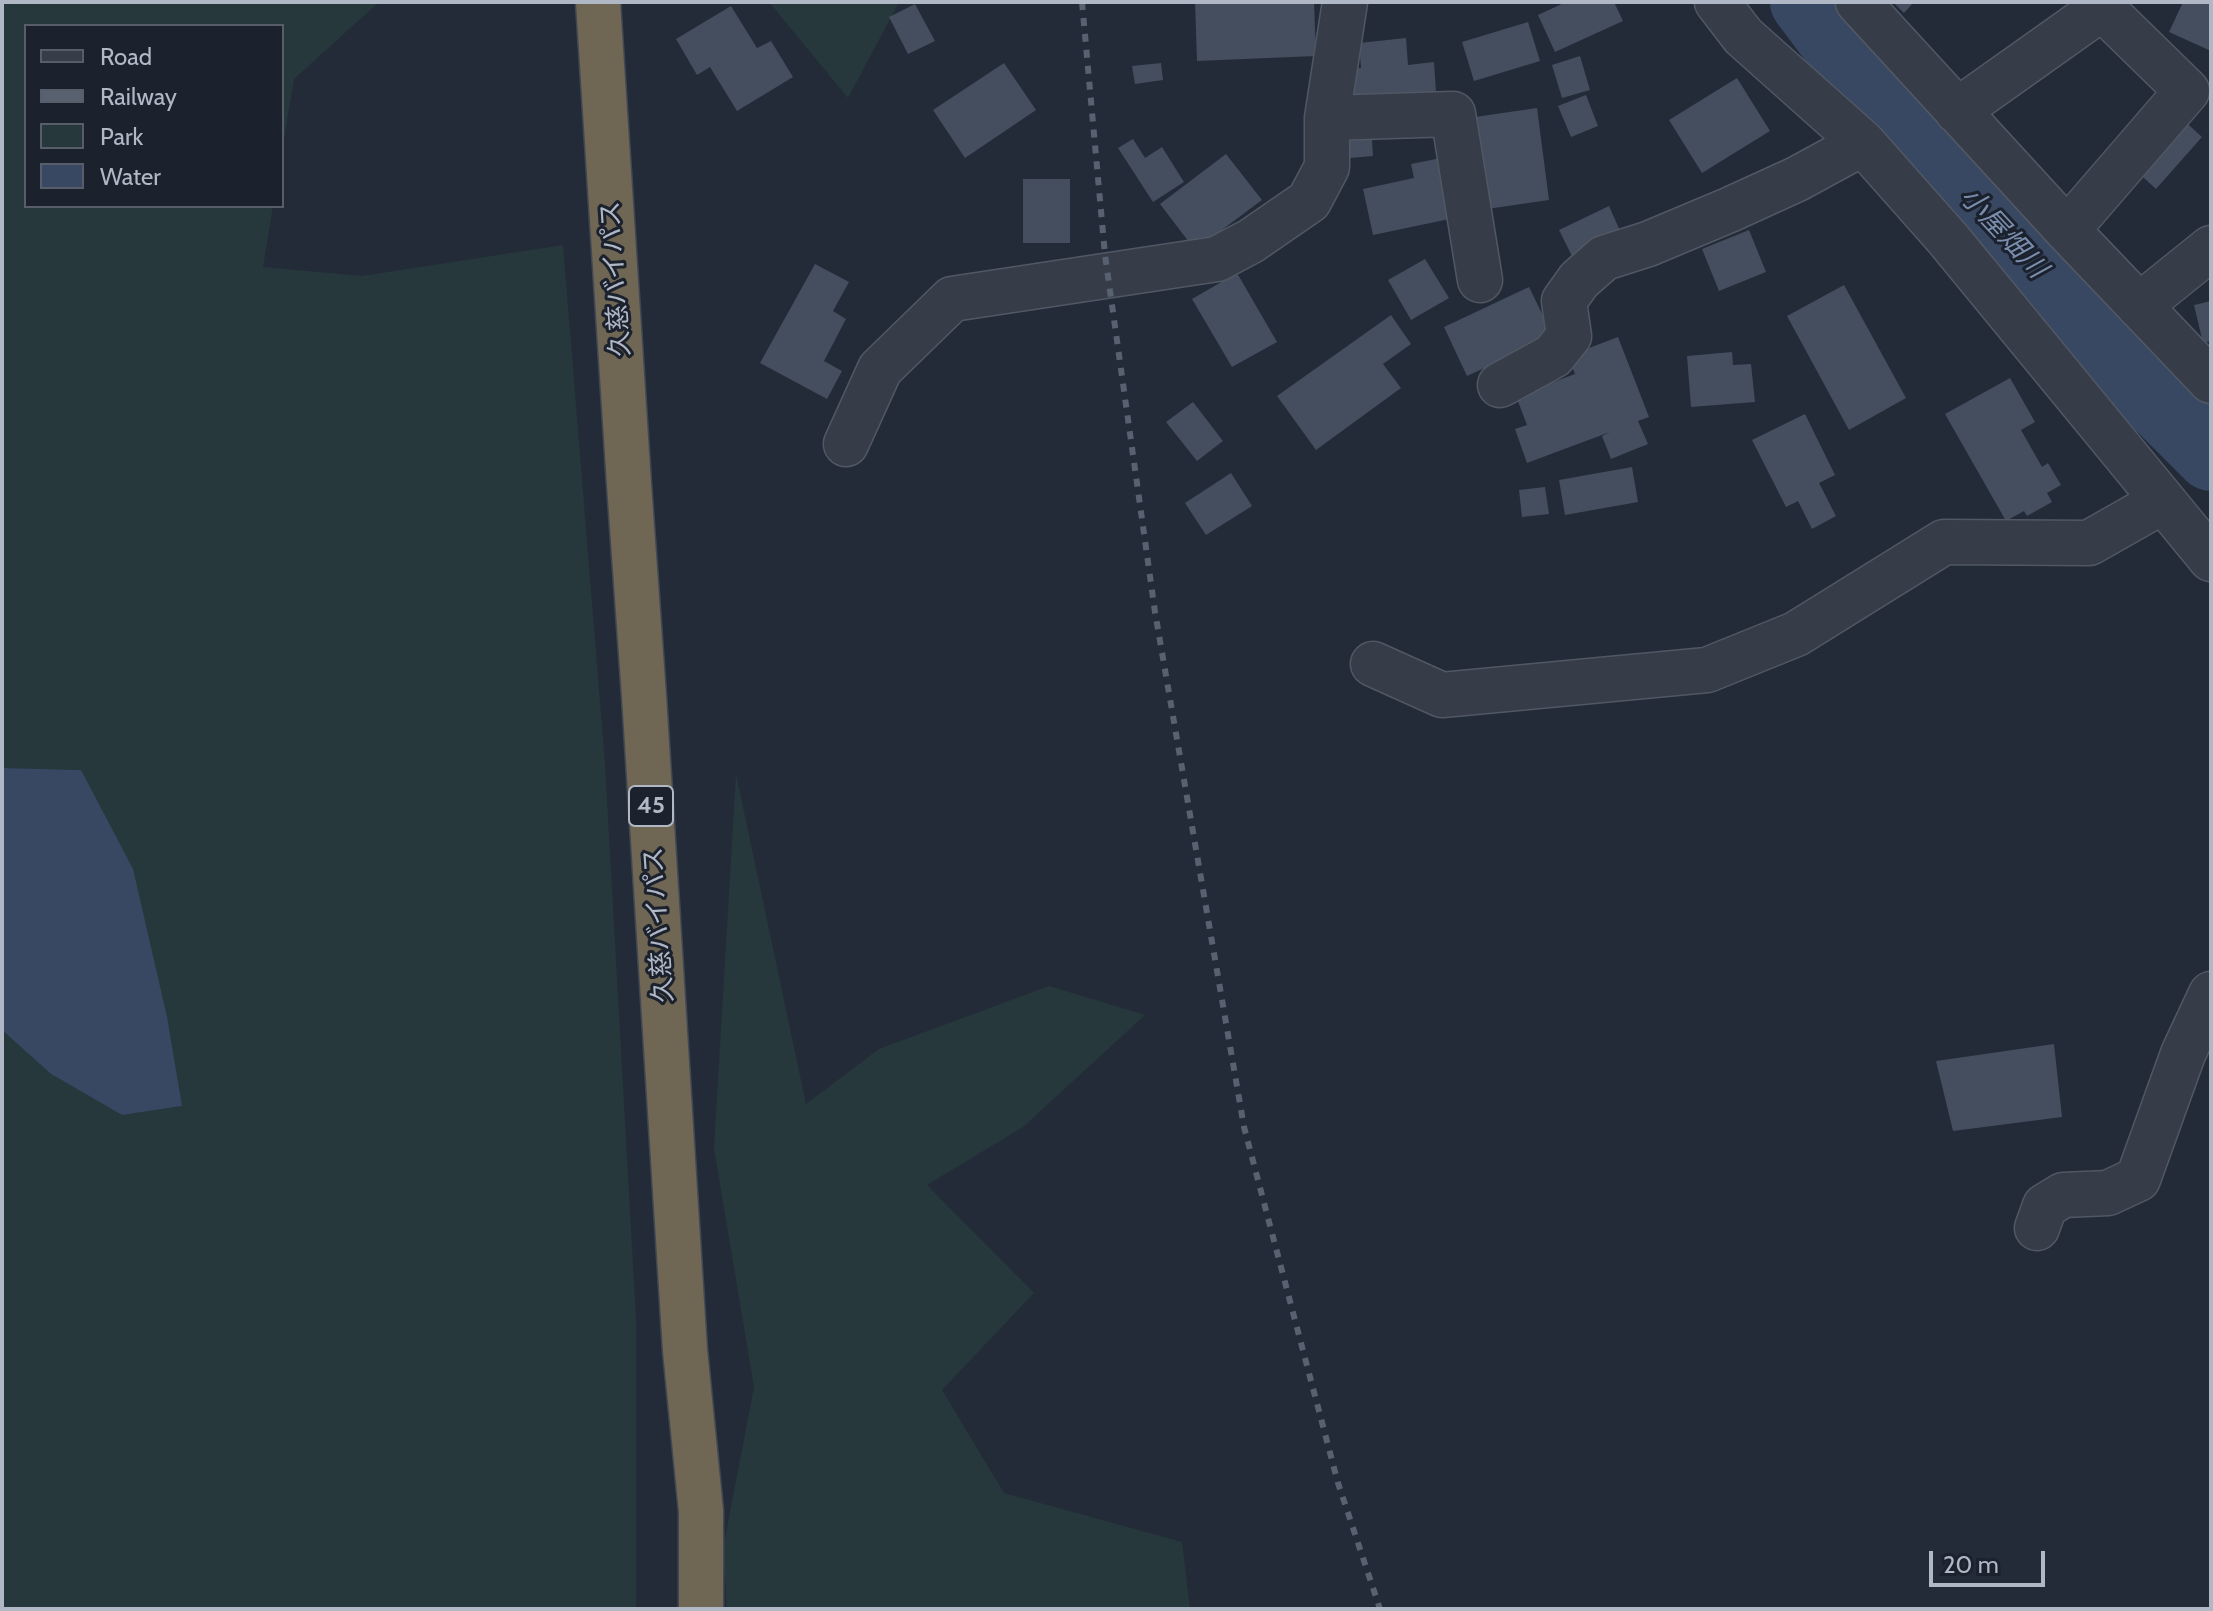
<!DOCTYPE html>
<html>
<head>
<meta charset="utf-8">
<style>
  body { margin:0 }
  #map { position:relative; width:2213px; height:1611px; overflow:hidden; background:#232b39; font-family:Cabin,sans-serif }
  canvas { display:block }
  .frame { position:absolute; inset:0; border:4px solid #b1b8c5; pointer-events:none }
  .legend { position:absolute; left:24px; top:24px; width:260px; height:184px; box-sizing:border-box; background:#1b222e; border:2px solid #575e6a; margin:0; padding:10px 14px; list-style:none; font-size:24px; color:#b1b8c5 }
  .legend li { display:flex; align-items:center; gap:16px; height:40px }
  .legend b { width:40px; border:2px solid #575e6a }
  .scale { position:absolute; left:1929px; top:1551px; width:116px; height:36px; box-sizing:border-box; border:4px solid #b1b8c5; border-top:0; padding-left:10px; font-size:24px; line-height:28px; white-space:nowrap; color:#b1b8c5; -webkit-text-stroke:6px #1b222e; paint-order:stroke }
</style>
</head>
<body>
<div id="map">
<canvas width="2213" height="1611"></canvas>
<div class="frame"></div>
<ul class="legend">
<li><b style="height:10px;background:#363d49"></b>Road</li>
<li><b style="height:10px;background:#586170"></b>Railway</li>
<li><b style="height:22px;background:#26383b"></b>Park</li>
<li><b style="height:22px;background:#394862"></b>Water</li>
</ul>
<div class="scale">20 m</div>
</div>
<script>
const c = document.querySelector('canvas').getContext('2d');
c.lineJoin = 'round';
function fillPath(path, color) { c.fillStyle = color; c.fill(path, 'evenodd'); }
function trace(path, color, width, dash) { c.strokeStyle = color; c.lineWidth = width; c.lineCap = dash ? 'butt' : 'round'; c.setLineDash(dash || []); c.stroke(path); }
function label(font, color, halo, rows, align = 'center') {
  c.font = font + ' Cabin,"Noto Sans JP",sans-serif'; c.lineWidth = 6; c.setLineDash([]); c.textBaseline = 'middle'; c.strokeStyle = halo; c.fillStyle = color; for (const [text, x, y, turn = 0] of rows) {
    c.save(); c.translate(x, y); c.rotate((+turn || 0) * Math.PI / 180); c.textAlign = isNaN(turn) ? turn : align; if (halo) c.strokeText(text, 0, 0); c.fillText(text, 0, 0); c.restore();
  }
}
fillPath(new Path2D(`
  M2 2H379L294 79 282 151V26H26V206H273L263 267 362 276 563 245 605 764 636 1319V1609H2V1030L51 1074 122 1115 182 1106 81 770 2 768Z
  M769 2H899L848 98Z
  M736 774 806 1104 879 1049 1049 986 1145 1015 1023 1127 927 1185 1034 1293 942 1390 1004 1493 1182 1542 1190 1609H727L723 1549 754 1387 714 1148Z`), '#26383b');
fillPath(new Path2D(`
  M2 768 81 770 133 869 167 1017 182 1106 122 1115 51 1074 2 1030Z`), '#394862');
trace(new Path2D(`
  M1805 2 1881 103 2141 386 2211 456`), '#394862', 70);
fillPath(new Path2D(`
  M1195 2H1314L1316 56 1197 61Z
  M1566 2H1614L1623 21 1555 52 1538 15Z
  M1893 2H1914L1904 13Z
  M2183 2H2211V51L2169 32Z
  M915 4 935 41 908 54 889 17Z
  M731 6 757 48 771 41 793 77 737 111 710 67 697 75 676 39Z
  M1528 22 1540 61 1474 81 1462 42Z
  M1406 38 1408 65 1434 62 1436 92 1351 99 1348 69 1361 68 1359 43Z
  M1580 56 1590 90 1562 98 1552 65Z
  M1004 63 1036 110 965 158 933 110Z
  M1161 63 1163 80 1135 84 1132 66Z
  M1737 78 1770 131 1702 173 1669 120Z
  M1586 95 1598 126 1571 137 1558 106Z
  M1537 108 1549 200 1487 209 1475 117Z
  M2179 116 2202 137 2156 189 2133 168Z
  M1371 125 1373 156 1338 159 1336 128Z
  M1133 139 1145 158 1162 147 1184 182 1153 202 1118 148Z
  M1226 154 1262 200 1195 250 1160 204Z
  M1446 157 1459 217 1373 235 1363 189 1414 178 1411 164Z
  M1023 179H1070V243H1023Z
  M1609 206 1621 233 1572 256 1559 230Z
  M1749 230 1766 272 1719 291 1702 249Z
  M1425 259 1449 298 1411 320 1388 280Z
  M815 264 849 282 833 311 846 319 824 361 842 371 827 399 760 363Z
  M1237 273 1277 342 1232 367 1192 299Z
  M1844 285 1906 398 1849 430 1787 316Z
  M1529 287 1553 336 1467 376 1444 327Z
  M2211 301V341L2203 343 2194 305Z
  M1391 315 1411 344 1383 364 1401 388 1316 450 1277 396Z
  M1618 337 1649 417 1638 421 1648 444 1611 459 1602 436 1610 432 1527 463 1515 429 1527 425 1516 396 1575 374 1568 356Z
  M1732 352 1733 365 1751 364 1755 402 1691 407 1687 356Z
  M2010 378 2035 422 2021 430 2042 467 2048 463 2061 485 2047 493 2052 502 2027 516 2024 511 2006 521 1945 414Z
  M1193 402 1223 441 1197 461 1166 422Z
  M1805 414 1835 475 1819 483 1836 516 1812 529 1798 501 1786 507 1752 440Z
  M1632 467 1638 502 1565 515 1559 480Z
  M1231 473 1252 506 1206 535 1185 503Z
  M1545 487 1549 514 1522 517 1519 490Z
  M2054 1044 2062 1117 1953 1131 1936 1061Z`), '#444e5e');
const minor = new Path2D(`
  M1717 2 1743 36 1863 143 1948 239 2211 559
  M1858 2 2067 230 2211 381
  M1957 111 2102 8 2107 2
  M1327 118 1453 114 1480 280
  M2067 230 2187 91 2102 8
  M2139 306 2211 248
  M1500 385 1553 356 1569 336 1564 301 1579 280 1604 258 1648 244 1729 210 1797 179 1863 143
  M846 444 880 369 952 299 1217 259 1251 241 1309 201 1327 167V118L1345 2
  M1373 664 1442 695 1707 670 1796 634 1944 542 2089 543 2163 501
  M2037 1228 2045 1206 2063 1195 2108 1193 2138 1179 2183 1054 2211 994`);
const highway = new Path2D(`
  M598 2 629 484 644 696 685 1350 701 1511V1609`);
trace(minor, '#515864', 47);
trace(highway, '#414854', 47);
trace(minor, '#363d49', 44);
trace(highway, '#6f6653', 44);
trace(new Path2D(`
  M1082 2 1105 255 1155 612 1244 1127 1338 1483 1380 1609`), '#586170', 6, [8, 8]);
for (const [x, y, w] of [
  [651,806,44]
]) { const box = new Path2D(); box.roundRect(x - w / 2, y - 20, w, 40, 6); c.fillStyle = '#1b222e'; c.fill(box); trace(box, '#b1b8c5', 2); }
label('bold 24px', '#b1b8c5', null, [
  ["45",651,806]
]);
label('26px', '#b1b8c5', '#1b222e', [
  ["久慈バイパス",616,279,-94],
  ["久慈バイパス",659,925,-94]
]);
label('italic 28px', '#7a8dac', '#1b222e', [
  ["小屋畑川",2003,233,47]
]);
</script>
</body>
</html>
